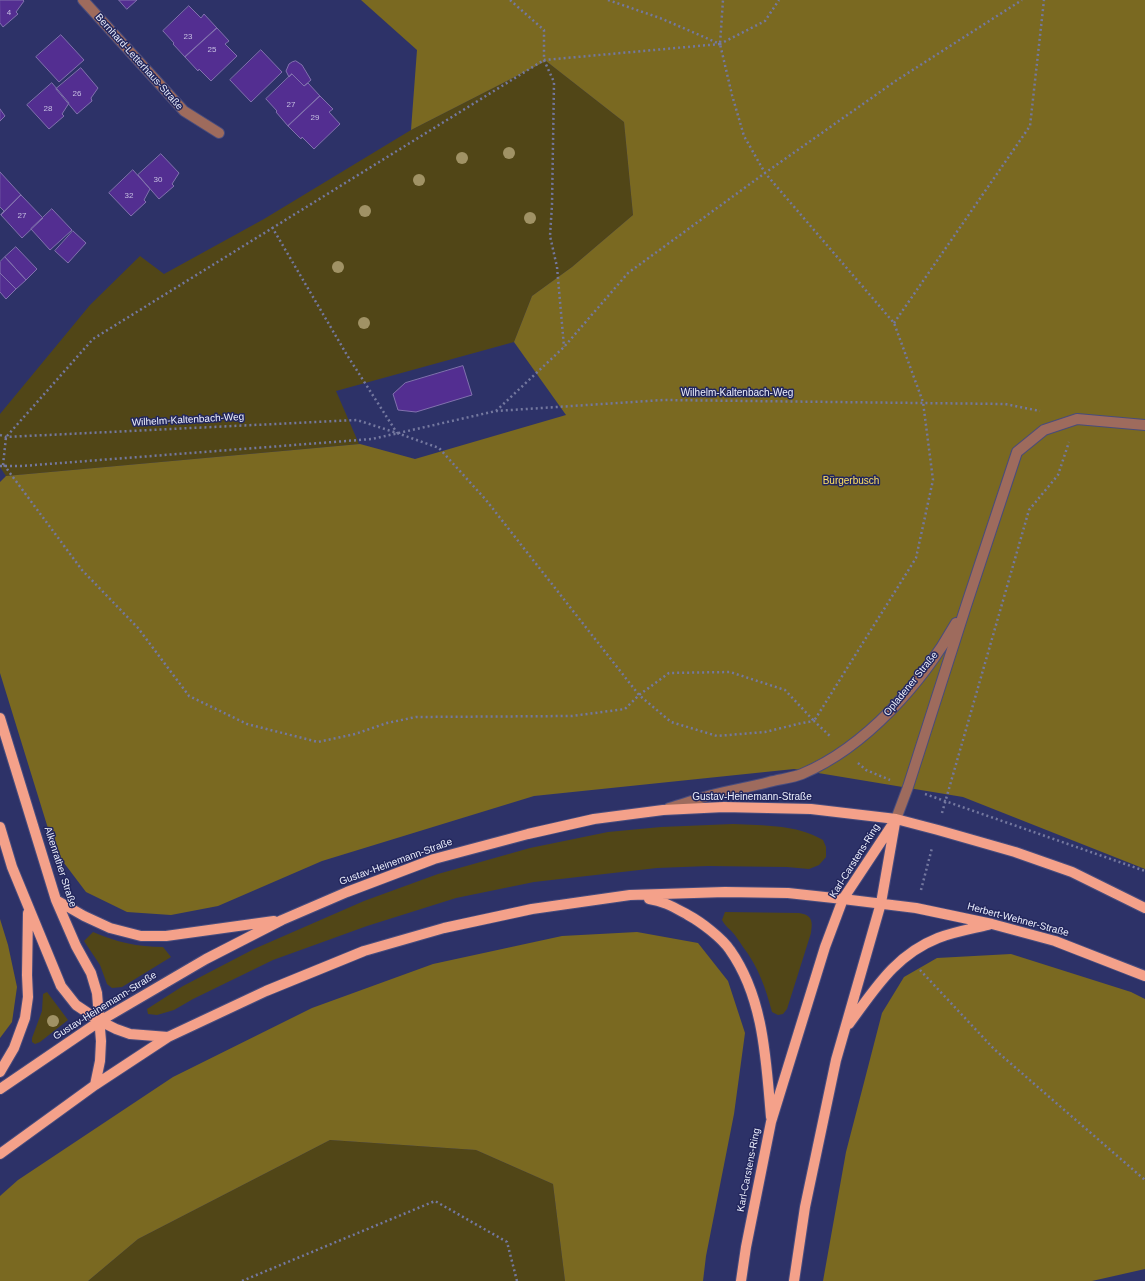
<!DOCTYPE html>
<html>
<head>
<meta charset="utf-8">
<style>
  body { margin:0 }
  canvas { display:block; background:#2d3268 }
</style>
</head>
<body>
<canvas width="1145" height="1281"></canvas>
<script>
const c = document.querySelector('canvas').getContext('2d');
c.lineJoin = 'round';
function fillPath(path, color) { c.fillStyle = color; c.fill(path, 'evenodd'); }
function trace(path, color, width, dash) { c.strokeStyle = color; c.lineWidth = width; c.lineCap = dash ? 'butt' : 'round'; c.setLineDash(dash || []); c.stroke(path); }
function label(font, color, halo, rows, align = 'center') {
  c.font = font + ' Arial,sans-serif'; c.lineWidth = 3; c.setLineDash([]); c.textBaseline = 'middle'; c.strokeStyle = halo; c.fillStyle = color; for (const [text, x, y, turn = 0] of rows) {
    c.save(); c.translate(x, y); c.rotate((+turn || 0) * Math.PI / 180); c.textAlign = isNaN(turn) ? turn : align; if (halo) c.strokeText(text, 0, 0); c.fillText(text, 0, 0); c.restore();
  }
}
fillPath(new Path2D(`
  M546 61 624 122 633 215 572 267 532 296 514 342 336 391 359 444 6 476 0 467V414L90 305 140 256 164 274 264 219 411 130Z
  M733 824C765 826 795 824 823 840L826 847V857L819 865 809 869 787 867 708 866 657 868 534 882 456 898 367 926 273 960 193 999 174 1010 157 1015 148 1014 147 1009 183 986 254 949 364 901 438 874 530 848 608 832 661 827Z
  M725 912 799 913C812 915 813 921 811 933L787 1009 783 1014 778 1015 772 1012C766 989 758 966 743 947 740 942 737 938 734 934 730 929 725 926 722 920Z
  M93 932C116 942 138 947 163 947L171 957 122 987 112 988 107 984 100 965 84 941Z
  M47 992 68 1020 40 1042 35 1044 32 1042V1038L42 1011 43 994Z
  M330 1140 476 1150 553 1184 565 1281H88L138 1239Z`), '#514617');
fillPath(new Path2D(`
  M361 0H1145V869L963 797 794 769 534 796 322 861 218 906 171 915 127 912 86 892 55 851 0 673V482L6 476 360 444 415 459 566 415 514 342 532 296 572 267 633 215 624 122 546 61 411 130 417 50Z
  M0 919 8 945 17 987 12 1022 0 1038Z
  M637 932 698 943 728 981 745 1033 734 1114 706 1256 703 1281H565L553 1184 476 1150 330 1140 138 1239 88 1281H0V1196L18 1180 173 1077 312 1008 433 964 562 936Z
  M1011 954 1131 992 1145 999V1269L1092 1281H823L846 1152 882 1013 904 977 937 958Z`), '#7a6921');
const building = new Path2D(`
  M0 0H23L24 1 16 12 18 14 3 27 0 23Z
  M119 0H137L127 9Z
  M189 6 201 18 204 14 217 28 185 57 173 44 174 43 163 31Z
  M217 28 229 41 225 44 237 56 211 81 199 69 198 71 185 57Z
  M61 35 84 60 59 82 36 57Z
  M261 50 282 72 251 102 230 80Z
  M296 61 302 65 311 80 304 86 292 74 289 77 286 71 289 64 292 62Z
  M81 68 98 88 91 98 92 101 77 114 56 89Z
  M292 74 304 86 308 83 320 96 288 126 276 112 277 111 266 99Z
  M52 83 69 103 62 114 64 116 49 129 27 105Z
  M320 96 333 109 329 112 340 124 314 149 302 137 301 139 288 126Z
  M0 109 5 116 0 121Z
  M161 154 179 173 172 184 174 186 159 199 138 175Z
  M133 170 150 189 144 200 146 202 131 216 109 193Z
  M0 172 21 195 1 215 4 211 0 207Z
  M21 195 43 218 22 238 1 215Z
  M52 209 72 230 50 250 31 229Z
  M73 231 86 243 68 263 55 251Z
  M16 247 37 269 26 280 5 257Z
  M5 257 26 280 16 289 0 273V262Z
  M0 273 16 289 6 299 0 292Z
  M463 366 472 395 416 412 398 410 393 394 405 383Z`);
fillPath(building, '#532e91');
trace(building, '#8171ae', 1);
const minor = new Path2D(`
  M83 0 184 111 219 133
  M669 808C680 805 691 801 701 798 724 791 747 788 769 782 780 779 792 778 802 774 866 747 923 682 956 623
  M896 819 908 787 966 606 1017 452 1044 430 1077 419 1145 425`);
const major = new Path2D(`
  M0 718 56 900 76 946 91 973 97 993 101 1041 100 1061 95 1085
  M0 827 12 867 61 986 76 1005 100 1021 116 1029 130 1034 168 1037
  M649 899C664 901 675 908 688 915 701 922 722 938 730 950 764 998 766 1061 771 1117
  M56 900 84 916 110 928 141 936H166L274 921
  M849 1024C875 989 895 955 938 938 954 932 971 929 988 925
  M0 1072 14 1048 25 1018 28 997 27 975 28 913
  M0 1089 100 1021 206 959 282 920 347 892 434 859 528 834 594 819 663 810 724 807 811 809 896 819 938 830 1015 852 1072 872 1145 908
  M0 1154 95 1085 168 1037 266 991 364 951 444 928 532 909 630 895 725 892 788 893 843 899 916 908 992 924 1055 941 1145 976
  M741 1281 746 1247 771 1122 825 947 843 899 896 819
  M794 1281 805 1207 836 1060 881 903 895 823`);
trace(minor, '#484c7d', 12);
trace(major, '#484c7d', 12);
trace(new Path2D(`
  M510 0 544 30V60L720 44
  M608 0 660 18 720 44 765 21 779 0
  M272 227 347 355 397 433
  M894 323 1030 126 1044 0
  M496 411 564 347 628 273 765 173 897 80 1022 0
  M0 435 6 437 357 420 397 433 439 448 486 500 639 695 671 722 717 736 765 732 802 723 814 721 831 737
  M7 436 93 339 544 60 554 82 552 205 550 236 557 267 564 347
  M3 465 6 437
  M4 465 82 570 138 628 189 696 247 724 318 742 355 734 387 723 416 717 572 716 625 709 639 695 669 673 730 672 785 690 814 721 916 558 933 480 923 402 894 323 765 173 744 136 732 95 720 44 723 0
  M0 466H22L372 439 496 411 663 400 1005 404 1040 411
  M858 763 866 770 890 780
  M925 794 1145 871
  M942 813 1029 510 1058 475 1069 442
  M921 890 932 848
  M920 970 994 1049 1145 1180
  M242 1281 435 1201 507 1242 517 1281`), '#74789f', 2.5, [2, 3]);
trace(minor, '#9e6b5d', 10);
trace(major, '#f4a18a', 10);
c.fillStyle = '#a09265';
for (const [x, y] of [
  [509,153],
  [462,158],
  [419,180],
  [365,211],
  [530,218],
  [338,267],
  [364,323],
  [53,1021]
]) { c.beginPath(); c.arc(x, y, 6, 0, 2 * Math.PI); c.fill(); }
label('8px', '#c5bee1', null, [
  ["4",9,13],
  ["23",188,37],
  ["25",212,50],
  ["26",77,94],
  ["27",291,105],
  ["28",48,109],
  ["29",315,118],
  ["30",158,180],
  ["32",129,196],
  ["27",22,216]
]);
label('10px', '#ebeefc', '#23275d', [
  ["Bernhard-Letterhaus-Straße",139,62,48],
  ["Wilhelm-Kaltenbach-Weg",737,393],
  ["Wilhelm-Kaltenbach-Weg",188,420,-3],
  ["Opladener Straße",911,684,-51],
  ["Gustav-Heinemann-Straße",752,797],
  ["Karl-Carstens-Ring",855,861,-58],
  ["Gustav-Heinemann-Straße",396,862,-20],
  ["Alkenrather Straße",60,867,72],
  ["Herbert-Wehner-Straße",1018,920,15],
  ["Gustav-Heinemann-Straße",105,1006,-32],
  ["Karl-Carstens-Ring",749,1170,-79]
]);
label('10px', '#ffe163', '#23275d', [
  ["Bürgerbusch",851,481]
]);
</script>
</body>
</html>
